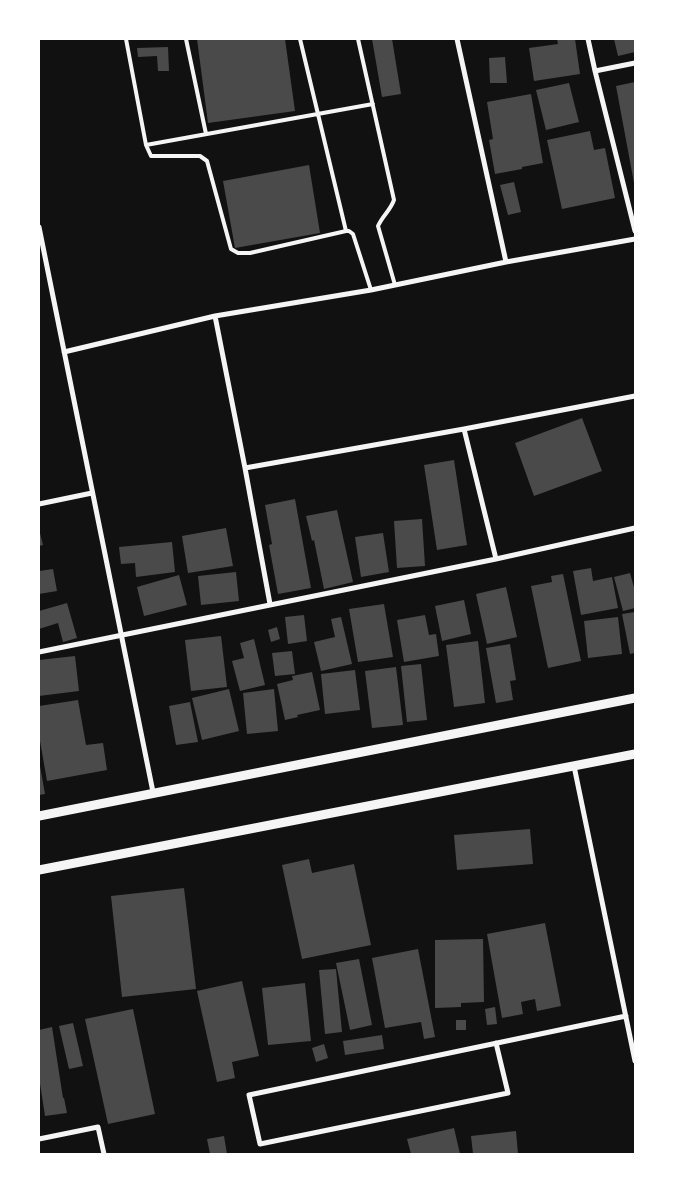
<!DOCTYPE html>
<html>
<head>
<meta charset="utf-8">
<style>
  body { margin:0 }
  #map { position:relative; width:674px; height:1193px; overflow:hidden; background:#111; font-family:"PT Sans Narrow",sans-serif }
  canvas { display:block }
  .frame { position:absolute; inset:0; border:40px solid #fff; pointer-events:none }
</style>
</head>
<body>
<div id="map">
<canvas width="674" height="1193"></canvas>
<div class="frame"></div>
</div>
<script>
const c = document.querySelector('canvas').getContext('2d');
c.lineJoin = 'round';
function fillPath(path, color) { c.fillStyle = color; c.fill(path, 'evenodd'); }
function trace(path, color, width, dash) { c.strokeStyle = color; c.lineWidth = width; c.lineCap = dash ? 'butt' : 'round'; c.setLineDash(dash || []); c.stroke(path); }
fillPath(new Path2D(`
  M197 39H285L295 111 208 123Z
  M372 39H392L401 94 382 97Z
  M557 39H575L580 74 534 81 529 48 558 44Z
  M614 39H635V52L618 56Z
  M168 47 169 71H158L157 56 138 57 137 48Z
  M505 57 507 83H490L489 58Z
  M635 82V183H634L616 86Z
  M569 83 579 122 546 130 536 90Z
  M531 94 543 163 522 167V169L495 174 489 140 493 139 487 102Z
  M590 131 594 150 605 148 615 198 562 209 547 140Z
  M309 165 320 233 235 248 223 181Z
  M514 182 521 212 508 215 500 185Z
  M582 418 602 471 534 496 515 443Z
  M454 460 467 545 437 550 424 465Z
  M295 499 311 588 278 594 269 545 272 544 265 505Z
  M337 510 353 582 324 589 314 540 312 541 306 516Z
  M422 519 425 566 397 568 394 521Z
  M226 528 233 566 188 573 182 536Z
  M39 529 43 545 39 546Z
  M383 533 389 572 361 577 355 537Z
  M172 542 175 572 136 577 135 563 121 564 119 547Z
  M591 568 593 581 612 577 618 608 581 615 573 571Z
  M53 569 57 591 39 594V571Z
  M236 572 239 601 201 605 198 576Z
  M630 573 635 591V608L623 611 614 577Z
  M563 574 581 661 548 668 531 586 552 582 551 576Z
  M179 575 187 605 144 616 137 587Z
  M506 587 517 637 487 644 476 594Z
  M464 600 471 634 442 641 435 606Z
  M67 603 77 638 63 642 58 623 39 629V611Z
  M384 604 393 657 358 662 349 609Z
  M635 612V653L630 654 622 614Z
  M304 615 307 641 288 644 285 617Z
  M425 615 429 635 436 634 439 656 404 662 397 620Z
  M341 617 352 664 321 671 314 642 335 637 331 619Z
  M618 617 622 654 588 658 584 621Z
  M277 627 280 639 271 642 268 630Z
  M221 636 227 687 191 691 185 640Z
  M254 639 265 685 240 691 232 661 244 658 240 643Z
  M478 641 485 703 454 707 446 645Z
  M510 644 516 680 510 681 513 700 496 703 486 648Z
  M292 651 295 674 275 676 272 653Z
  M75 656 79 691 39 696V660Z
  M421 664 427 720 407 722 401 666Z
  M396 667 403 725 372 728 365 671Z
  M355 670 360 710 325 714 321 674Z
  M312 672 320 710 297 715 298 717 285 720 277 684 293 680 292 676Z
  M229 689 239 731 202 740 192 698Z
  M274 689 278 731 247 734 243 693Z
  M78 700 86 745 103 743 107 770 47 781 39 735V706Z
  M190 702 198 742 176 745 169 706Z
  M39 766H40L45 794 39 795Z
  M530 829 533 864 457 870 454 835Z
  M309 859 312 873 354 864 371 945 302 959 282 865Z
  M184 888 196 989 122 997 111 896Z
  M545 923 561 1006 537 1011 535 999 521 1002 523 1014 502 1018 487 934Z
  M483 939 484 1002 461 1003V1007L435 1008V940Z
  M418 949 435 1037 424 1039 421 1022 385 1028 372 958Z
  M359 959 372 1025 350 1030 336 963Z
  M336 969 342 1032 325 1034 319 970Z
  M242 981 259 1056 232 1062 235 1078 217 1082 197 991Z
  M305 983 311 1041 268 1045 262 988Z
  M495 1007 497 1024 487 1025 485 1009Z
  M133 1009 155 1114 108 1124 85 1019Z
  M456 1020H466V1030H456Z
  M73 1023 83 1066 69 1069 59 1026Z
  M52 1027 63 1098H64L67 1113 45 1116 39 1077V1030Z
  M382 1035 384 1049 345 1055 343 1041Z
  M324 1044 328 1058 316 1062 312 1048Z
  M454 1128 460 1154H411L407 1139Z
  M516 1131 518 1154H473L471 1136Z
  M224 1136 227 1154H210L207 1139Z`), '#4a4a4a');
trace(new Path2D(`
  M126 39 146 145 151 156H200L207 161 231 249 238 253H250L346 231H349L353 234 371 290
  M186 39 206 134
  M300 39 346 231
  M358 39 394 200C390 211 383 215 378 226L395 285
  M146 145 373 104`), '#f5f5f5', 4);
trace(new Path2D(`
  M457 39 506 262
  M588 39 595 71 635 231
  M595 71 635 63
  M39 227 153 792
  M215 316 245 468 270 604
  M64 352 215 316 371 290 506 262 635 239
  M464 429 496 559
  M245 468 464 429 635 396
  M39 504 92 493
  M39 652 496 559 635 528
  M574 766 635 1061
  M496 1043 508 1093 260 1144 249 1095 626 1016
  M39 1139 98 1127 104 1154`), '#f5f5f5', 5);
trace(new Path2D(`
  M39 816 635 698
  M39 870 635 754`), '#f5f5f5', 9);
</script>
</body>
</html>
